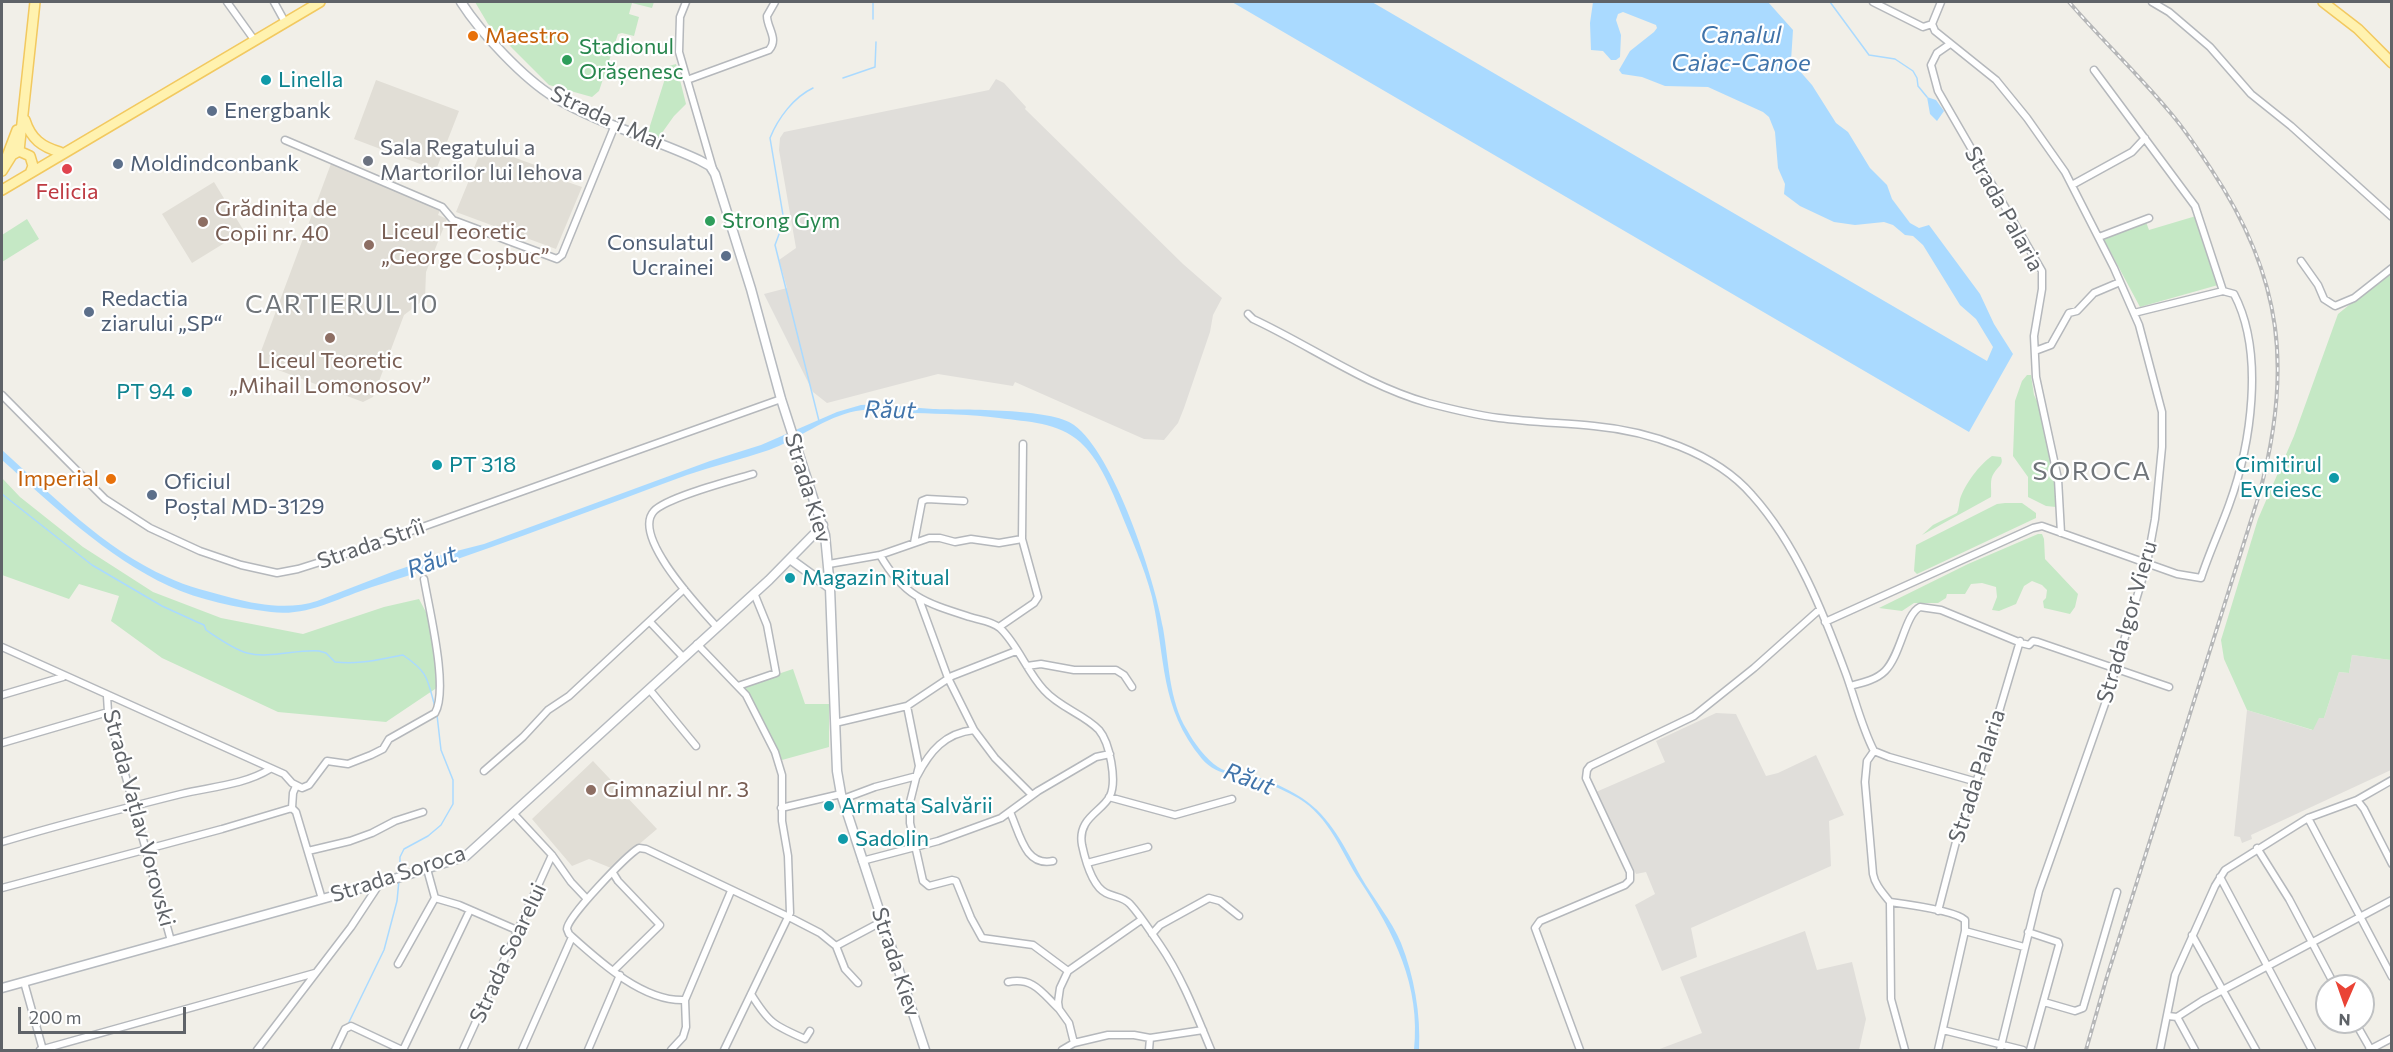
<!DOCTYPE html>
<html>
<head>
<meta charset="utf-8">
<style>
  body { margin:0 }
  #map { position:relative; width:2393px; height:1052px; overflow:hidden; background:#f1efe8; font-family:Commissioner,sans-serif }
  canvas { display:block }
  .frame { position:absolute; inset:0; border:3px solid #5f6368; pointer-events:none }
  .north { position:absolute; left:2315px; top:974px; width:60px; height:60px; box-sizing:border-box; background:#fff; border:2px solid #bfc1c3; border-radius:50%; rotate:182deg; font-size:16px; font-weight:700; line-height:24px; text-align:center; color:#5f6368 }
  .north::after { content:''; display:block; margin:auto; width:21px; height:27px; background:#ea4335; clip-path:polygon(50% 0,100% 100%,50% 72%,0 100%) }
  .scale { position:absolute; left:18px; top:1007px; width:168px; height:27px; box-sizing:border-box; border:3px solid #5f6368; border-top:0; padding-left:8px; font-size:18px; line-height:21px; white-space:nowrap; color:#5f6368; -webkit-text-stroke:4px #fff; paint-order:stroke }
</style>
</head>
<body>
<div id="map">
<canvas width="2393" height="1052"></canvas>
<div class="frame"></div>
<div class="north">N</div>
<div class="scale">200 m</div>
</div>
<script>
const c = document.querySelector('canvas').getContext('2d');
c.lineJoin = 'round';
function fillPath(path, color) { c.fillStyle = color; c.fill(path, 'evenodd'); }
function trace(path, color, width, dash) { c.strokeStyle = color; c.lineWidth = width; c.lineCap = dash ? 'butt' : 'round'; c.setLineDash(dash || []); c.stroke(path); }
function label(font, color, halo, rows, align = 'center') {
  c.font = font + ' Commissioner,sans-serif'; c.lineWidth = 4.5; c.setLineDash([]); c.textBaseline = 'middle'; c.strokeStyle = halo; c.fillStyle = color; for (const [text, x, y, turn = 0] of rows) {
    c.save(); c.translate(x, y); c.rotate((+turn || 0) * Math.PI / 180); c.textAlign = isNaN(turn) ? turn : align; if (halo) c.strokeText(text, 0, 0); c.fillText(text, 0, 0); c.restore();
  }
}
fillPath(new Path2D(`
  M996 79 1004 83 1026 107 1025 109 1183 264 1222 298 1213 315 1210 332 1184 408 1178 423 1164 440 1144 439 1015 382 1013 386 938 374 827 403 813 392 764 294 787 288 779 260 796 248 779 150 780 138 784 132 989 90Z
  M2352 655 2391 660V770L2251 835 2252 839 2242 843 2240 837 2234 836 2247 710 2312 730 2319 717 2324 718 2339 672 2349 673Z
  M1716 713 1736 714 1766 776 1778 773 1816 755 1844 815 1829 821 1831 866 1691 928 1697 957 1662 971 1635 905 1655 894 1646 872 1636 874 1596 792 1665 762 1656 741Z
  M1805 931 1817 970 1852 962 1866 1019 1859 1050H1657L1702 1033 1680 977Z`), '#e0deda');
fillPath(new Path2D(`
  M376 80 459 111 436 170 354 139Z
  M483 146 554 172 553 177 582 187 556 249 456 212Z
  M332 161 441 207 438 215 447 219 426 272 425 299 404 315 373 397 363 402 257 362Z
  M214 182 244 231 192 263 162 214Z
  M593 761 657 829 611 868 589 859 572 866 532 819Z`), '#e1ded6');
fillPath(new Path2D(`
  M475 2H654L652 8 632 3 629 14 639 17 634 36 622 33 618 34 599 91 592 97 549 85 488 24Z
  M676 64 686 104 674 116 659 137 648 132 669 66Z
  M2196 216 2218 285 2140 307 2103 238 2146 222 2149 230Z
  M27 219 39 239 2 262V235Z
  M2391 271V660L2352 655 2349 673 2339 672 2324 718H2319L2313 730 2247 710 2224 659 2221 640 2258 519 2294 436 2338 314Z
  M2027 375H2031L2034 395 2041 409 2057 499 2058 505 2056 507 2046 506 2028 497V477L2013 456 2015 401 2022 381Z
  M1992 456 2001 457C2004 465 1998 466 1994 473 1989 480 1992 489 1991 497L1922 535 1933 525 1957 513C1959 508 1959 504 1960 499 1965 484 1979 465 1992 456Z
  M2 478 20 497 83 547 153 592 221 618 303 634 384 607 419 599 427 614 441 685 386 722 278 712 162 658 111 621 119 596 79 584 69 599 2 575Z
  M2005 503H2022L2036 513V518L1917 574 1914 571 1916 545 1997 504Z
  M2038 534H2042L2044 539 2045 559 2078 594 2075 607 2070 614 2044 608 2043 601 2046 598 2047 590 2042 585 2032 581 2024 586 2016 604 1999 611 1992 610 1997 597 1996 587 1982 583 1971 584 1965 594H1947L1946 598 1938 603H1914L1902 611 1879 608 1968 564Z
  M793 669 805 704H829V747L782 760 742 686Z`), '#c5e8c5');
fillPath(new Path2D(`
  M1232 2H1372L1987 361 1993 347 1976 319 1960 305 1923 245 1913 236 1905 235 1893 225 1884 222 1855 225 1834 222 1800 206 1784 194 1785 184 1778 168 1775 132 1769 117 1763 112 1708 87 1665 86 1642 77 1622 74 1619 70 1630 51 1654 32 1657 28 1656 25 1623 12 1618 14 1616 20 1621 35 1620 57 1616 60H1611L1603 51 1591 50 1590 23 1593 2H1768L1793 30 1791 61 1812 85 1836 123 1848 132 1870 168 1887 185 1892 199 1910 223 1919 228 1929 225 1980 294 1994 324 2013 354 1969 432Z
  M1927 97 1936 100 1944 111 1937 121 1930 114Z
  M880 404C898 406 915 408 933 409 963 410 1052 408 1074 425 1114 454 1155 579 1163 628 1169 662 1169 701 1187 730 1194 743 1206 759 1218 767 1227 773 1239 773 1250 775 1268 779 1286 788 1302 798 1331 817 1345 848 1361 877 1373 898 1392 921 1401 943 1414 976 1421 1014 1419 1050H1414C1421 986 1394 933 1360 881 1341 852 1330 817 1298 798 1287 792 1275 786 1263 782 1242 774 1218 778 1202 759 1159 707 1166 658 1152 597 1144 566 1131 538 1119 508 1110 486 1098 458 1080 442 1058 422 1028 422 999 418 970 414 943 414 914 413 895 413 875 407 856 411 825 417 799 439 769 450 742 459 714 466 687 475 600 507 514 540 426 570 408 576 390 581 372 587 338 598 307 617 271 612 238 608 199 600 169 586 108 558 51 504 2 460V450C52 495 104 549 167 577 188 587 210 592 232 598 259 605 290 610 317 601L392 572 441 555 484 544 710 461 761 445 837 412 861 405Z`), '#aadaff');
trace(new Path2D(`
  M873 2V19
  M1830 2 1869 55 1895 59 1913 71 1917 78 1918 86 1927 97
  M843 78 875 67 876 42
  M813 88C794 97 778 118 770 138L784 221 775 245 819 421
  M2 494 92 565 162 606 197 622 204 625 206 630C218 638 233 649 247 653 269 659 297 649 319 651L326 653 335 662C360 665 379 659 403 655 429 673 427 678 435 707
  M400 872V857L404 849 428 836 441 825 453 804V780L441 750 437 715
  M349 1022 384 950 397 901 399 880
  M338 1050 345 1035`), '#aadaff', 1.5);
const street = new Path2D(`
  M227 2 255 41
  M274 2 285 22
  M686 2 680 17 679 52 713 169
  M1873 2 1923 27 1932 24
  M1941 2 1932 24 1935 31 1996 80 2027 118 2065 172 2114 268 2139 325 2162 412V447L2155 519 2147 563 2106 701 2039 891 2000 1050
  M2152 2 2169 12 2210 47 2251 94 2291 126 2392 217
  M1950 44 1937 53 1931 65 1938 91 2042 271V289L2034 336 2036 377 2058 479 2061 533
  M2094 70 2195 206 2223 291
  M687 80 769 50C779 39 767 28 767 16L775 2
  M285 140 442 207 453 220 557 259 562 255 615 125
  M2072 185 2132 152 2145 138
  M2099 237 2149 218
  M2301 261 2318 285 2324 299 2335 306 2354 298 2392 268
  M1248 314 1253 319C1311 346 1365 385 1428 403 1451 409 1475 415 1499 418 1530 422 1562 423 1594 426 1648 431 1715 452 1752 495 1797 545 1823 612 1846 674 1855 699 1862 728 1874 751L1889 757 1977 782
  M2035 351 2051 345 2069 313 2077 311 2094 293 2120 282
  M2 395 105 499 150 528 200 551 241 565 277 573 298 569 358 550 781 399
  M914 543 922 501 927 499 964 501
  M880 555C904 597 926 603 970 617 979 620 992 621 1000 628 1018 645 1027 672 1044 690 1060 708 1084 714 1099 730 1110 743 1117 781 1110 796 1102 812 1077 818 1082 845 1085 859 1092 886 1106 893 1114 897 1124 897 1130 904 1141 916 1150 931 1160 945 1182 977 1196 1014 1211 1050
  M829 564 880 555 929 538H940L955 542 971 539 999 543 1022 539
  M919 599 948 678 974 730 995 758 1032 795
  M650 622 683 657
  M1825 622 2033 528 2042 526 2177 574 2201 578C2209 553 2220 530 2229 505 2251 445 2265 353 2234 294L2223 291 2134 313
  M716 626C699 607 631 536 654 511 667 497 733 480 753 474
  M999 627 1034 603 1038 597 1022 539 1023 444
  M697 644 746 695 775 752 782 775V821L788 856 790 913 724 1050
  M2 647 284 774 292 783 302 788 309 785 327 761 348 764 371 755 383 749 389 739 435 713C449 689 429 609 424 579
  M1027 666 1041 664 1074 670H1116L1124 675 1132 687
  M738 686 776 673 767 625 754 593
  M1850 686C1862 683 1876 680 1885 671 1901 655 1905 614 1920 607L1941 610 2021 643 2029 645 2033 641 2038 642 2169 687
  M649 689 696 746
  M2 695 63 677
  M107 696 108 712 171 941
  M907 706 919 766 910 802V823L923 881 929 886 952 880 956 881 971 918 982 938 1033 945 1068 971
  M835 723 907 706 952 676 1016 651
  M2 743 108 712
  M1874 751 1867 761 1865 782 1873 874C1875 885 1883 893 1890 902L1891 999 1905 1050
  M484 771 523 737 548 710 569 696 684 589
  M296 786 293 793 292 808 296 812 322 899
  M1109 797 1175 815 1232 799
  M843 799 875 787 917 776C930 751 945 733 974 730
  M2357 800 2364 809 2392 864
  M781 808 841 794
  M1010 812C1020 834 1025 867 1053 861
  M513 813 552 855 571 882 587 899
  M2308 818 2392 977
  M2 842C61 824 121 809 181 794 210 787 244 785 270 769
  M2257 848 2289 899 2335 986
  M308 851 350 841 372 833 395 821 423 812
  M862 861 938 841 1001 818 1038 791 1096 757 1110 754
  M1087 863 1148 847
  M427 869 435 898
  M613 873 618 881 660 925 614 970
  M2220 877 2312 1050
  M2 888 222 829 292 808
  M1890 902C1905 904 1956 911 1965 920V931L1938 1050
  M1938 911 1958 834 1990 742 2020 641
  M1965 931 2024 947
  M2028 932 2058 942 2059 945 2030 1050
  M1152 934 1160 925 1209 898 1220 901 1239 916
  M2192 935 2256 1050
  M836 946 845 969 858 983
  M398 964 435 898 459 905 519 931
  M24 982 43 1050
  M1008 982C1034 977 1042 993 1059 1009
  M751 994C769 1023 773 1025 805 1039L810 1031
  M685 1000C643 1002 599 961 569 934L567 929C567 917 627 855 639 848L646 849 789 917 820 933 836 946 883 921
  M2044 1002 2075 1011 2083 1008 2117 892
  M2168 1016 2177 1017 2202 1001 2392 900
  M2177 1017 2195 1050
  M2355 1022 2371 1050
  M1943 1030 2023 1050
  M1074 1043 1069 1023 1059 1009 1058 1002 1060 988 1068 971 1141 920
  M40 1050 315 973
  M257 1050 351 927 380 883
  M335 1050 345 1029 351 1026 402 1050
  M403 1050 470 910
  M463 1050 552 855
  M522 1050 572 937
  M588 1050 620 975
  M671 1050 683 1037 686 1027 685 1000 731 891
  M1062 1050 1074 1043 1108 1035H1134L1150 1038 1203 1030
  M1149 1050 1150 1038
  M1580 1050 1535 928 1540 921 1625 885 1630 880V872L1586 778 1587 770 1590 766 1694 716 1754 668 1819 610
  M2160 1050 2175 975 2215 886 2225 870 2308 818 2357 800 2392 780
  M2369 1050 2392 1038`);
const secondary = new Path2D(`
  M461 2C481 33 523 78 554 97 599 124 652 138 699 160L710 166 715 174 751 289 781 399 825 535 830 588 837 771 841 794 925 1050
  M790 559 830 588
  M2 988 394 879 466 856 769 580 823 525`);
const primary = new Path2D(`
  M2323 2 2358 29 2392 63
  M25 120C31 139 42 147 60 152
  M19 151 35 2
  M6 159 17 130
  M2 171 12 155 19 151 30 156 33 166 31 171
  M2 190 320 2`);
trace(street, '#b5b8bc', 9);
trace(secondary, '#b6babf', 11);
trace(primary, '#f2c960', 12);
trace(street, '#fff', 6);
trace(secondary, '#fff', 8);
trace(primary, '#fff2af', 9);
const rail = new Path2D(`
  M2069 2C2101 39 2136 72 2168 110 2184 128 2197 148 2211 169 2283 277 2293 370 2259 495L2106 980 2086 1050`);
trace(rail, '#b6b7b8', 4);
trace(rail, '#fff', 1.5, [4.5]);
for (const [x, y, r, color] of [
  [473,36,6,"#e8710a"],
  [567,60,6,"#2e9e5b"],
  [266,80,6,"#0f9aa8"],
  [212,111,6,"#5c6f8a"],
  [368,161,6,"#6b7280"],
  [118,164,6,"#5c6f8a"],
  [67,169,6,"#e0444e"],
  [710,221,6,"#2e9e5b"],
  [203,222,6,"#8d6e63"],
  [369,245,6,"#8d6e63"],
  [726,256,6,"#5c6f8a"],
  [89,312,6,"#5c6f8a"],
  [330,338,6,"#8d6e63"],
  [187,392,6,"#0f9aa8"],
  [437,465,6,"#0f9aa8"],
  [2334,478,6,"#0f9aa8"],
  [111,479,6,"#e8710a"],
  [152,495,6,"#5c6f8a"],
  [790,578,6,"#0f9aa8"],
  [591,790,6,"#8d6e63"],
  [829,806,6,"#0f9aa8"],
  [843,839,6,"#0f9aa8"]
]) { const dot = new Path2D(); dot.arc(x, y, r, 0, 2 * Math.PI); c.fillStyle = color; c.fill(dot); trace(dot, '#fff', 2); }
label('22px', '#c56008', '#fff', [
  ["Maestro",485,36],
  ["Imperial",99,479,"right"]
], 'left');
label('22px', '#27864d', '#fff', [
  ["Stadionul",579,47],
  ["Orășenesc",579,72],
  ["Strong Gym",722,221]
], 'left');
label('22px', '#0d838f', '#fff', [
  ["Linella",278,80],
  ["PT 94",175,392,"right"],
  ["PT 318",449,465],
  ["Cimitirul",2322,465,"right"],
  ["Evreiesc",2322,490,"right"],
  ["Magazin Ritual",802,578],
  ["Armata Salvării",841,806],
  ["Sadolin",855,839]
], 'left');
label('22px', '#4e5e75', '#fff', [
  ["Energbank",224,111],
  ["Moldindconbank",130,164],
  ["Consulatul",714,243,"right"],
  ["Ucrainei",714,268,"right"],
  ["Redactia",101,299],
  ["ziarului „SP“",101,324],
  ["Oficiul",164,482],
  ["Poștal MD-3129",164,507]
], 'left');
label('22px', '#5f6368', '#fff', [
  ["Strada 1 Mai",607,118,25],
  ["Strada Palaria",2004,209,61],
  ["Strada Kiev",808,488,73],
  ["Strada Strîi",371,544,-19],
  ["Strada Igor Vieru",2127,622,-74],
  ["Strada Palaria",1977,776,-72],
  ["Strada Vațlav Vorovski",139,818,75],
  ["Strada Soroca",398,874,-18],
  ["Strada Soarelui",508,953,-65],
  ["Strada Kiev",896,962,72]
]);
label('22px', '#5b616d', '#fff', [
  ["Sala Regatului a",380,148],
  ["Martorilor lui Iehova",380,173]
], 'left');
label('22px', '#be3a42', '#fff', [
  ["Felicia",67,192]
]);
label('22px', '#785e54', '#fff', [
  ["Grădinița de",215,209],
  ["Copii nr. 40",215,234],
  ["Liceul Teoretic",381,232],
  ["„George Coșbuc”",381,257],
  ["Liceul Teoretic",330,361,"center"],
  ["„Mihail Lomonosov”",330,386,"center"],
  ["Gimnaziul nr. 3",603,790]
], 'left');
label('italic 24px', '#4174aa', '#fff', [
  ["Canalul",1741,35],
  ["Caiac-Canoe",1741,63],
  ["Răut",890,410,1],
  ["Răut",432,562,-20],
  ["Răut",1249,779,20]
]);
c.letterSpacing = '1.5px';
label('26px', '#70757a', '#fff', [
  ["CARTIERUL 10",342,304],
  ["SOROCA",2092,471]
]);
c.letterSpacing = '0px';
</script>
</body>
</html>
